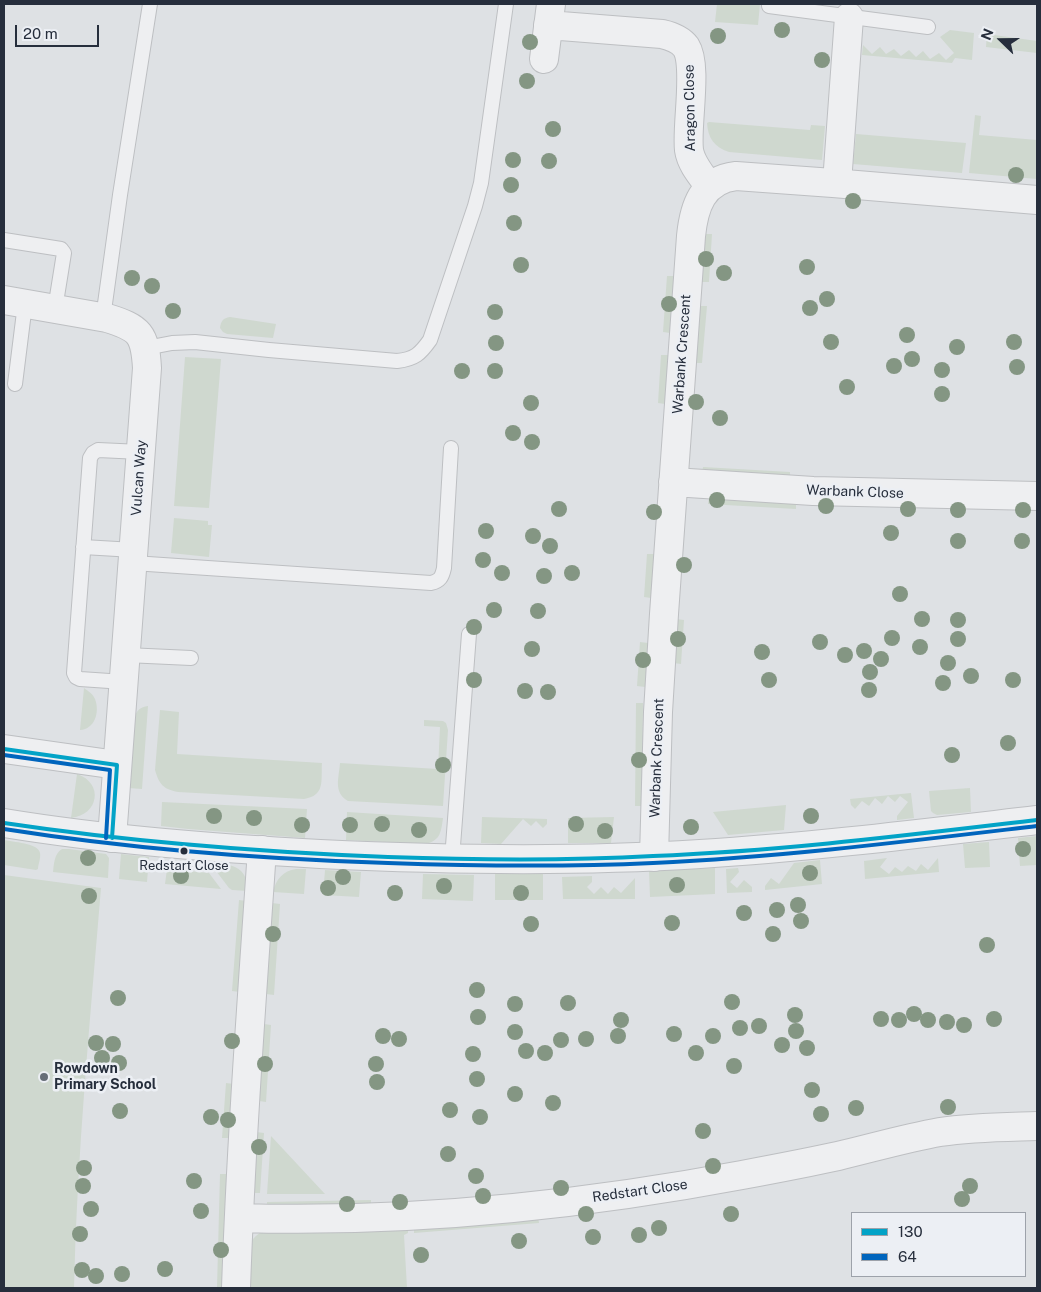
<!DOCTYPE html>
<html>
<head>
<meta charset="utf-8">
<style>
  body { margin:0 }
  #map { position:relative; width:1041px; height:1292px; overflow:hidden; background:#dee1e4; font-family:"Public Sans",sans-serif }
  canvas { display:block }
  .frame { position:absolute; inset:0; border:5px solid #262e3c; pointer-events:none }
  .legend { position:absolute; left:851px; top:1212px; width:175px; height:65px; box-sizing:border-box; background:#eceff4; border:1px solid #9da2aa; margin:0; padding:6px 9px; list-style:none; font-size:15px; color:#262e3c }
  .legend li { display:flex; align-items:center; gap:10px; height:25px }
  .legend b { width:25px; border:1px solid #9da2aa }
  .north { position:absolute; left:976px; top:15px; width:50px; height:50px; -webkit-text-stroke:4px #eceff4; paint-order:stroke; rotate:292deg; font-size:14px; font-weight:700; line-height:20px; text-align:center; color:#262e3c }
  .north::after { content:''; display:block; margin:auto; width:18px; height:22px; background:#262e3c; clip-path:polygon(50% 0,100% 100%,50% 72%,0 100%) }
  .scale { position:absolute; left:15px; top:25px; width:84px; height:22px; box-sizing:border-box; border:2px solid #262e3c; border-top:0; padding-left:6px; font-size:15px; line-height:18px; white-space:nowrap; color:#262e3c; -webkit-text-stroke:4px #eceff4; paint-order:stroke }
</style>
</head>
<body>
<div id="map">
<canvas width="1041" height="1292"></canvas>
<div class="frame"></div>
<ul class="legend">
<li><b style="height:6px;background:#02a3c7"></b>130</li>
<li><b style="height:6px;background:#0065bd"></b>64</li>
</ul>
<div class="north">N</div>
<div class="scale">20 m</div>
</div>
<script>
const c = document.querySelector('canvas').getContext('2d');
c.lineJoin = 'round';
function fillPath(path, color) { c.fillStyle = color; c.fill(path, 'evenodd'); }
function trace(path, color, width, dash) { c.strokeStyle = color; c.lineWidth = width; c.lineCap = dash ? 'butt' : 'round'; c.setLineDash(dash || []); c.stroke(path); }
function label(font, color, halo, rows, align = 'center') {
  c.font = font + ' "Public Sans",sans-serif'; c.lineWidth = 5; c.setLineDash([]); c.textBaseline = 'middle'; c.strokeStyle = halo; c.fillStyle = color; for (const [text, x, y, turn = 0] of rows) {
    c.save(); c.translate(x, y); c.rotate((+turn || 0) * Math.PI / 180); c.textAlign = isNaN(turn) ? turn : align; if (halo) c.strokeText(text, 0, 0); c.fillText(text, 0, 0); c.restore();
  }
}
fillPath(new Path2D(`
  M717 4H760L758 25 715 22Z
  M950 30 974 33 972 60 955 58 952 63 862 55 863 45 872 54 880 47 886 54 894 49 901 56 909 50 916 57 923 51 930 59 939 53 946 60 954 53 940 37Z
  M987 34 1037 41V53L986 47Z
  M975 115 981 116 979 135 1037 140V179L969 173Z
  M709 122 810 130 811 125 825 126 822 160 729 152C714 147 708 138 707 123Z
  M856 134 966 143 962 173 853 164Z
  M705 234H712L709 282H702Z
  M667 276H674L670 333 663 332Z
  M699 306H707L702 363H696Z
  M230 317 276 324 273 338 227 334 223 332 220 328C221 321 223 318 230 317Z
  M661 355H668L665 404 658 403Z
  M185 357 221 359 209 508 174 506Z
  M703 467 790 472V479L702 474Z
  M709 497 796 501V509L708 504Z
  M174 518 208 521V525H212L209 557 171 553Z
  M647 554H654L651 598 644 597Z
  M676 619 684 620 681 664 673 663Z
  M640 642 648 643 645 687 637 686Z
  M84 688C88 691 93 694 95 699 100 712 95 729 80 730Z
  M636 703H643L642 806H635Z
  M148 706 142 789 128 788 134 718C137 710 140 707 148 706Z
  M160 710 179 712 177 754 322 763C321 772 324 788 316 794 313 797 308 798 304 799L178 792C163 789 159 784 155 770Z
  M424 720 443 721 446 723 448 730 443 806 348 801C333 792 339 778 340 763L438 769 440 727 424 726Z
  M77 774C104 783 99 815 71 818Z
  M970 788 971 812 937 815 933 813 931 811 929 791Z
  M911 793 914 818 897 820V816L908 802 900 796 895 802 888 796 882 804 875 798 869 806 862 801 855 809 851 805 850 799Z
  M162 802 307 809 305 838 188 829 161 826Z
  M786 805 784 830 728 835 713 812Z
  M347 812 443 818C441 833 440 842 423 844L346 840Z
  M482 817 547 819V824L543 828 536 821 531 826 523 819 501 844 481 843Z
  M614 817 611 843H568V818Z
  M1037 836V865L1020 866 1018 838Z
  M4 840C12 842 39 843 40 853 41 858 38 865 38 869L36 870 4 865Z
  M989 842 990 867 965 868 963 844Z
  M62 849H69L106 854 109 858 108 878 53 872C54 864 54 854 62 849Z
  M121 854 149 857 147 882 119 879Z
  M887 858 880 867 889 874 895 867 902 872 908 866 916 871 921 864 928 870 938 858 939 872 865 879 864 861Z
  M820 860 822 884 765 890V886L771 878 779 884 794 863Z
  M210 863C231 864 247 865 248 891L232 890 229 888Z
  M715 868V894L650 897 649 871Z
  M738 868 739 872 730 882 737 888 744 880 752 887V892L727 893 726 869Z
  M167 869 209 873 221 889 165 884Z
  M296 869H306L304 894 273 892C276 879 283 871 296 869Z
  M325 870 361 872 359 897 323 895Z
  M423 874 474 875 473 901 422 899Z
  M495 874H543V900H495Z
  M4 875 101 888C90 1021 77 1154 74 1288H4Z
  M592 876V882L587 887 594 894 601 887 608 894 614 887 621 893 635 878V899H563L562 877Z
  M239 900 247 901 240 992 232 991Z
  M272 903 280 904 274 995 266 994Z
  M264 1024 271 1025 266 1102 259 1101Z
  M226 1083 234 1084 230 1138H222Z
  M256 1132 264 1133 260 1193H252Z
  M271 1136 325 1194H267Z
  M220 1174H227L224 1288H217Z
  M371 1200V1208L267 1209V1202Z
  M538 1216 539 1223 414 1233V1226Z
  M408 1226V1233L404 1235 407 1288H249L251 1243C254 1236 259 1233 265 1231Z`), '#cfd8cf');
const service = new Path2D(`
  M769 6 928 27
  M4 240 61 249 64 253 55 309
  M103 318 120 195 150 4
  M146 348 172 343 195 342 269 350 397 361C415 359 420 354 430 340L475 206 481 183 506 4
  M15 384 25 304
  M83 547 134 550
  M133 563 431 583C440 581 442 577 444 568L451 448
  M126 655 191 658
  M124 682 80 679 76 677 74 673 90 458 93 453 98 450 141 452
  M452 859 469 634`);
const minor = new Path2D(`
  M548 25 662 34C671 36 680 39 686 47 698 66 686 125 689 150 691 164 702 176 710 187
  M544 59 551 4
  M837 183 849 17
  M4 300 107 318C140 328 145 334 147 368L112 838
  M673 482 813 491 1037 496
  M4 749 117 765
  M654 857 658 712 664 614 691 236C694 207 702 180 736 176L833 183 1037 200
  M239 1218C407 1223 577 1206 742 1175 774 1169 806 1163 838 1156 872 1148 906 1138 940 1132 972 1127 1005 1127 1037 1126
  M236 1288C241 1142 252 996 262 850`);
const tertiary = new Path2D(`
  M4 823C108 840 214 848 320 854 447 860 573 862 700 854 813 847 925 833 1037 820`);
trace(service, '#bdbfc2', 16);
trace(minor, '#bdbfc2', 30);
trace(tertiary, '#bdbfc2', 30);
trace(service, '#eeeff1', 14);
trace(minor, '#eeeff1', 28);
trace(tertiary, '#eeeff1', 28);
trace(new Path2D(`
  M4 749 117 765 112 838
  M4 823C131 842 259 852 388 857 476 860 565 861 653 856 782 851 909 835 1037 820`), '#02a3c7', 4);
trace(new Path2D(`
  M4 755 110 770 106 838
  M4 829C131 849 259 859 388 863 476 866 565 867 653 863 782 857 910 841 1037 826`), '#0065bd', 4);
c.fillStyle = '#849683';
for (const [x, y] of [
  [782,30],
  [718,36],
  [530,42],
  [822,60],
  [527,81],
  [553,129],
  [513,160],
  [549,161],
  [1016,175],
  [511,185],
  [853,201],
  [514,223],
  [706,259],
  [521,265],
  [807,267],
  [724,273],
  [132,278],
  [152,286],
  [827,299],
  [669,304],
  [810,308],
  [173,311],
  [495,312],
  [907,335],
  [831,342],
  [1014,342],
  [496,343],
  [957,347],
  [912,359],
  [894,366],
  [1017,367],
  [942,370],
  [462,371],
  [495,371],
  [847,387],
  [942,394],
  [696,402],
  [531,403],
  [720,418],
  [513,433],
  [532,442],
  [717,500],
  [826,506],
  [559,509],
  [908,509],
  [958,510],
  [1023,510],
  [654,512],
  [486,531],
  [891,533],
  [533,536],
  [958,541],
  [1022,541],
  [550,546],
  [483,560],
  [684,565],
  [502,573],
  [572,573],
  [544,576],
  [900,594],
  [494,610],
  [538,611],
  [922,619],
  [958,620],
  [474,627],
  [892,638],
  [678,639],
  [958,639],
  [820,642],
  [920,647],
  [532,649],
  [864,651],
  [762,652],
  [845,655],
  [881,659],
  [643,660],
  [948,663],
  [870,672],
  [971,676],
  [474,680],
  [769,680],
  [1013,680],
  [943,683],
  [869,690],
  [525,691],
  [548,692],
  [1008,743],
  [952,755],
  [639,760],
  [443,765],
  [214,816],
  [811,816],
  [254,818],
  [382,824],
  [576,824],
  [302,825],
  [350,825],
  [691,827],
  [419,830],
  [605,831],
  [1023,849],
  [88,858],
  [810,873],
  [181,876],
  [343,877],
  [677,885],
  [444,886],
  [328,888],
  [395,893],
  [521,893],
  [89,896],
  [798,905],
  [777,910],
  [744,913],
  [801,921],
  [672,923],
  [531,924],
  [273,934],
  [773,934],
  [987,945],
  [477,990],
  [118,998],
  [732,1002],
  [568,1003],
  [515,1004],
  [914,1014],
  [795,1015],
  [478,1017],
  [881,1019],
  [994,1019],
  [621,1020],
  [899,1020],
  [928,1020],
  [947,1022],
  [964,1025],
  [759,1026],
  [740,1028],
  [796,1031],
  [515,1032],
  [674,1034],
  [383,1036],
  [618,1036],
  [713,1036],
  [399,1039],
  [586,1039],
  [561,1040],
  [232,1041],
  [96,1043],
  [113,1044],
  [782,1045],
  [807,1048],
  [526,1051],
  [545,1053],
  [696,1053],
  [473,1054],
  [102,1058],
  [119,1063],
  [265,1064],
  [376,1064],
  [734,1066],
  [477,1079],
  [377,1082],
  [812,1090],
  [515,1094],
  [553,1103],
  [948,1107],
  [856,1108],
  [450,1110],
  [120,1111],
  [821,1114],
  [211,1117],
  [480,1117],
  [228,1120],
  [703,1131],
  [259,1147],
  [448,1154],
  [713,1166],
  [84,1168],
  [476,1176],
  [194,1181],
  [83,1186],
  [970,1186],
  [561,1188],
  [483,1196],
  [962,1199],
  [400,1202],
  [347,1204],
  [91,1209],
  [201,1211],
  [586,1214],
  [731,1214],
  [659,1228],
  [80,1234],
  [639,1235],
  [593,1237],
  [519,1241],
  [221,1250],
  [421,1255],
  [165,1269],
  [82,1270],
  [122,1274],
  [96,1276]
]) { c.beginPath(); c.arc(x, y, 8, 0, 2 * Math.PI); c.fill(); }
for (const [x, y, r, color] of [
  [184,851,4.5,"#262e3c"],
  [44,1077,5,"#666d77"]
]) { const dot = new Path2D(); dot.arc(x, y, r, 0, 2 * Math.PI); c.fillStyle = color; c.fill(dot); trace(dot, '#eceff4', 2); }
label('13px', '#262e3c', '#eceff4', [
  ["Redstart Close",184,866]
]);
label('14px', '#262e3c', '#eceff4', [
  ["Aragon Close",690,108,-91],
  ["Warbank Crescent",682,354,-86],
  ["Vulcan Way",139,478,-86],
  ["Warbank Close",855,492,2],
  ["Warbank Crescent",657,758,-88],
  ["Redstart Close",640,1191,-8]
]);
label('bold 14px', '#262e3c', '#eceff4', [
  ["Rowdown",54,1069],
  ["Primary School",54,1085]
], 'left');
</script>
</body>
</html>
